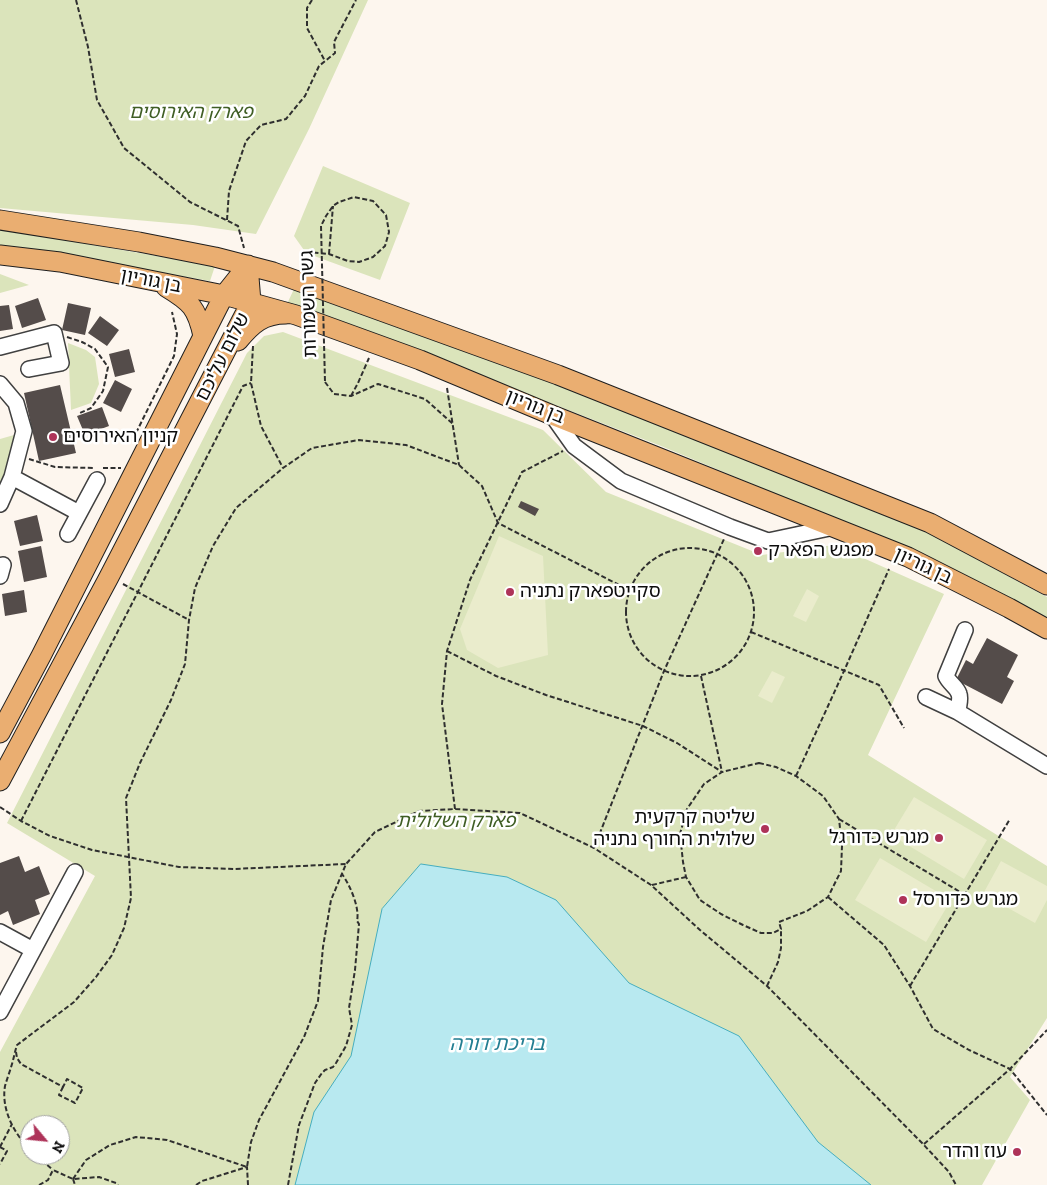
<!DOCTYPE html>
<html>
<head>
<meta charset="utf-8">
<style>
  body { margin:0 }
  #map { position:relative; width:1047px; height:1185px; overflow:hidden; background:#fdf6ee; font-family:"Zilla Slab",serif }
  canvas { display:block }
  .north { position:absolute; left:20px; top:1115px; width:50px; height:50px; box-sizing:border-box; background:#fff; border:1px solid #9e9e9e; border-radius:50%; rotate:118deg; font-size:14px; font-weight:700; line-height:20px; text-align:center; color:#0d0d0d }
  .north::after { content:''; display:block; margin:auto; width:18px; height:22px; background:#ae3359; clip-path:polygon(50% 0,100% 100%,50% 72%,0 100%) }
</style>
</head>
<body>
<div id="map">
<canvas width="1047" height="1185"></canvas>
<div class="north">N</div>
</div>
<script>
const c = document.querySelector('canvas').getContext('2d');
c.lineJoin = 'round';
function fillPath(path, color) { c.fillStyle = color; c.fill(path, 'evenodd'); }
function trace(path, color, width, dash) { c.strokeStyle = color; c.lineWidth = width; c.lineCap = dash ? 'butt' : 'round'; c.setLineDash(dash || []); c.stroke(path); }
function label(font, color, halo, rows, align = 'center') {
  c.font = font + ' "Zilla Slab","Noto Sans Hebrew",serif'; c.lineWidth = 5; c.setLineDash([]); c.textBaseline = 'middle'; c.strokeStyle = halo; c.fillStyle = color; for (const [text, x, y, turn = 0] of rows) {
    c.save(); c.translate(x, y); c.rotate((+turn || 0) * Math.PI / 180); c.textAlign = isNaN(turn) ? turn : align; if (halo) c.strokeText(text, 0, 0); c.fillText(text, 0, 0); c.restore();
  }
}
fillPath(new Path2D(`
  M0 0H368L309 129 256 234 193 225 0 208Z
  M323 166 410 203 380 280 306 253 294 236Z
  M0 230 11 231 215 266 210 281 0 246Z
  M0 274 29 285 0 293Z
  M294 289 558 383 921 529 1047 597V619L921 554 661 446 416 351 286 306Z
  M283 332 543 430 606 492 762 555 834 545 944 594 868 755 1047 866V1018L1010 1077 1030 1100 982 1185H0V1052L95 876 7 823 247 353 264 336ZM30 1125H60V1155H30Z
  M68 343 86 350 95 357 99 384 91 403 71 410Z
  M14 435 11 462 0 489V439Z`), '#dbe4bb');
fillPath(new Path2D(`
  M499 536 543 556 548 655 498 668 467 650 460 629Z
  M807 589 819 596 806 622 793 616Z
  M772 671 785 677 772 703 758 696Z
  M914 797 987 840 964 879 891 835Z
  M880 858 951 900 926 942 855 900Z
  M1001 861 1047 886V900L1035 923 983 894Z`), '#eaeccc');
const water = new Path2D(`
  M421 864 507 877 556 900 629 983 739 1036 818 1142 871 1185H295L314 1112 351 1056 382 909Z`);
fillPath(water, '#b8e9f0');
trace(water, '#46aebf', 1);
fillPath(new Path2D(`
  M38 298 46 320 22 328 15 306Z
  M68 303 91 308 85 335 62 330Z
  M9 305 13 329 0 331V306Z
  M100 316 119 330 107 346 88 333Z
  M129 349 135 372 115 377 109 354Z
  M115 380 132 389 121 412 103 403Z
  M60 385 76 453 39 461 24 393Z
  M102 407 109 426 85 435 77 416Z
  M521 501 539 509 535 516 518 507Z
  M37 515 43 541 20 546 14 521Z
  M41 546 47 577 24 582 18 551Z
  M24 590 27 612 5 616 2 594Z
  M987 638 1018 655 1007 677 1014 681 1002 704 956 680 966 660 973 664Z
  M19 856 25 872 39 866 50 894 35 900 40 914 13 925 8 911 0 915V863Z`), '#544c4a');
const minor = new Path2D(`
  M0 347 54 333 61 363 29 369
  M0 384 16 403 24 431 12 477 0 504
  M552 415 574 446 621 481 730 527 768 541 834 527
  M12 477 79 513
  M68 534 97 480
  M0 576 3 565
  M926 697 958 712 1047 766
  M958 712C958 707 961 699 959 694 957 687 949 683 946 676L965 630
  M0 932 33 950
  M0 1012 75 872`);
const major = new Path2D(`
  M0 220 139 242 215 257 273 272 558 375 930 523 1047 585
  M0 255 60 262 224 295 296 315 420 360 552 415 908 557 1009 608 1047 629
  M166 287C191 302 197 308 203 336
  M238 341C252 324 263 314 286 314
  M0 733 41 656 224 295 248 265
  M0 781 109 577 251 302 248 265`);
trace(minor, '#404040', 18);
trace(major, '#1e1e1e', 21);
trace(new Path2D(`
  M76 0 88 47 97 100 124 148 190 202 238 226 244 248
  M312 0 307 8V28L325 61
  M227 220 229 191 246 141 261 125 286 119 305 96 319 66 335 53 334 42 356 0
  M329 254 333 206
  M310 270 309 252 329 254 348 261 359 262 373 257 385 246 389 232 386 215 373 201 354 197 339 202 333 206 326 216 321 226
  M67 337 82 342 95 349 108 367 103 391 91 408 80 413
  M253 346 251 383 261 426 283 468
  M325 382 334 394 351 396 378 384 425 399 453 424
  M447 388 459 465
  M351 396 358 383 369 358
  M136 433 174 356 177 334 172 312
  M29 459 55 467 93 468
  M103 468H121
  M626 612a64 64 0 1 1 128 0a64 64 0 1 1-128 0Z
  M123 584 189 620
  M751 632 879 685 904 728
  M447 651 496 676 546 695 643 726 677 743 722 772
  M701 676 722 772
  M759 763 776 767 796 776 823 796 839 819 842 846 841 871 828 897 807 911 779 922 781 929 773 933H761L743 925 721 914 700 900 686 877 683 862 680 834 687 809 704 784 722 772Z
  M796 776 844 671 889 569
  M0 807 21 821 50 836 92 850 179 867 234 869 346 864
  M455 809 442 704 447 651 470 580 522 472 563 451
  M839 819 965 895
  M21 821 243 386 251 383
  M594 848 664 671 724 539
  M652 885 686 877
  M828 897 884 945 910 986 933 1029 969 1050 1010 1069 1047 1115
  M767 986 778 962 781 948V929
  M910 986 1010 819
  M16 1052 17 1058 21 1064 63 1087 67 1079 83 1088 75 1103 59 1095 63 1087
  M924 1144 1010 1069 1047 1030
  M0 1147 12 1124
  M0 1147 7 1151 0 1164
  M30 1149C14 1134 1 1109 5 1086 7 1079 10 1071 12 1064 14 1057 15 1051 17 1045L74 1002 96 977 112 955 124 928 131 898 126 798 140 763 171 700 185 664 189 620 195 588 213 546 236 508 283 468 312 448 359 440 406 445 459 465 482 486 498 523 629 590
  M36 1155 53 1170
  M73 1179 86 1160 110 1145 136 1137 167 1140 247 1167 251 1142 259 1120 304 1037 318 1001 323 947 331 900 346 864 375 832 419 811 455 809 520 813 594 848 651 885 700 930 767 986 923 1144 949 1172 956 1185
  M73 1179 75 1185
  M39 1185 48 1180 53 1170 73 1179 99 1177 116 1183 118 1185
  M196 1185 202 1181 247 1167 248 1185
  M288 1185 299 1125 315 1083 322 1073 325 1070 333 1067 336 1063 346 1046 352 1025 349 1008 355 970 359 924 357 921C360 908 350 885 342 874`), '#2f2f2f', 2, [5, 2.5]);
trace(minor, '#fff', 15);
trace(major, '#eaae71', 19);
trace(new Path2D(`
  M321 226 325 382`), '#2f2f2f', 2, [5, 2.5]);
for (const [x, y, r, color] of [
  [53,437,5,"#ae3359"],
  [758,551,5,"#ae3359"],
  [510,592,5,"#ae3359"],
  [765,829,5,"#ae3359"],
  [939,838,5,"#ae3359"],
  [903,900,5,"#ae3359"],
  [1017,1152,5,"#ae3359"]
]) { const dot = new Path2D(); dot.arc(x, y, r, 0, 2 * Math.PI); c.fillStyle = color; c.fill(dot); trace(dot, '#fff', 2); }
label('italic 19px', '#3f5e24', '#fff', [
  ["פארק האירוסים",191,113],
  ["פארק השלולית",456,822]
]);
label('19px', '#0d0d0d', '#fff', [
  ["בן גוריון",151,281,11],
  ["גשר השמורות",309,304,-92],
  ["שלום עליכם",223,357,-63],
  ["בן גוריון",535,407,22],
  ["בן גוריון",923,566,25]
]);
label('19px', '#0d0d0d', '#fff', [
  ["קניון האירוסים",63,437],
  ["מפגש הפארק",768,551],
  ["סקייטפארק נתניה",520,592],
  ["שליטה קרקעית",755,818,"right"],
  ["שלולית החורף נתניה",755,840,"right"],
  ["מגרש כדורגל",929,838,"right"],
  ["מגרש כדורסל",913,900],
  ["עוז והדר",1007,1152,"right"]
], 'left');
label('italic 20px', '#237e92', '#fff', [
  ["בריכת דורה",497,1044]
]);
</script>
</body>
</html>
